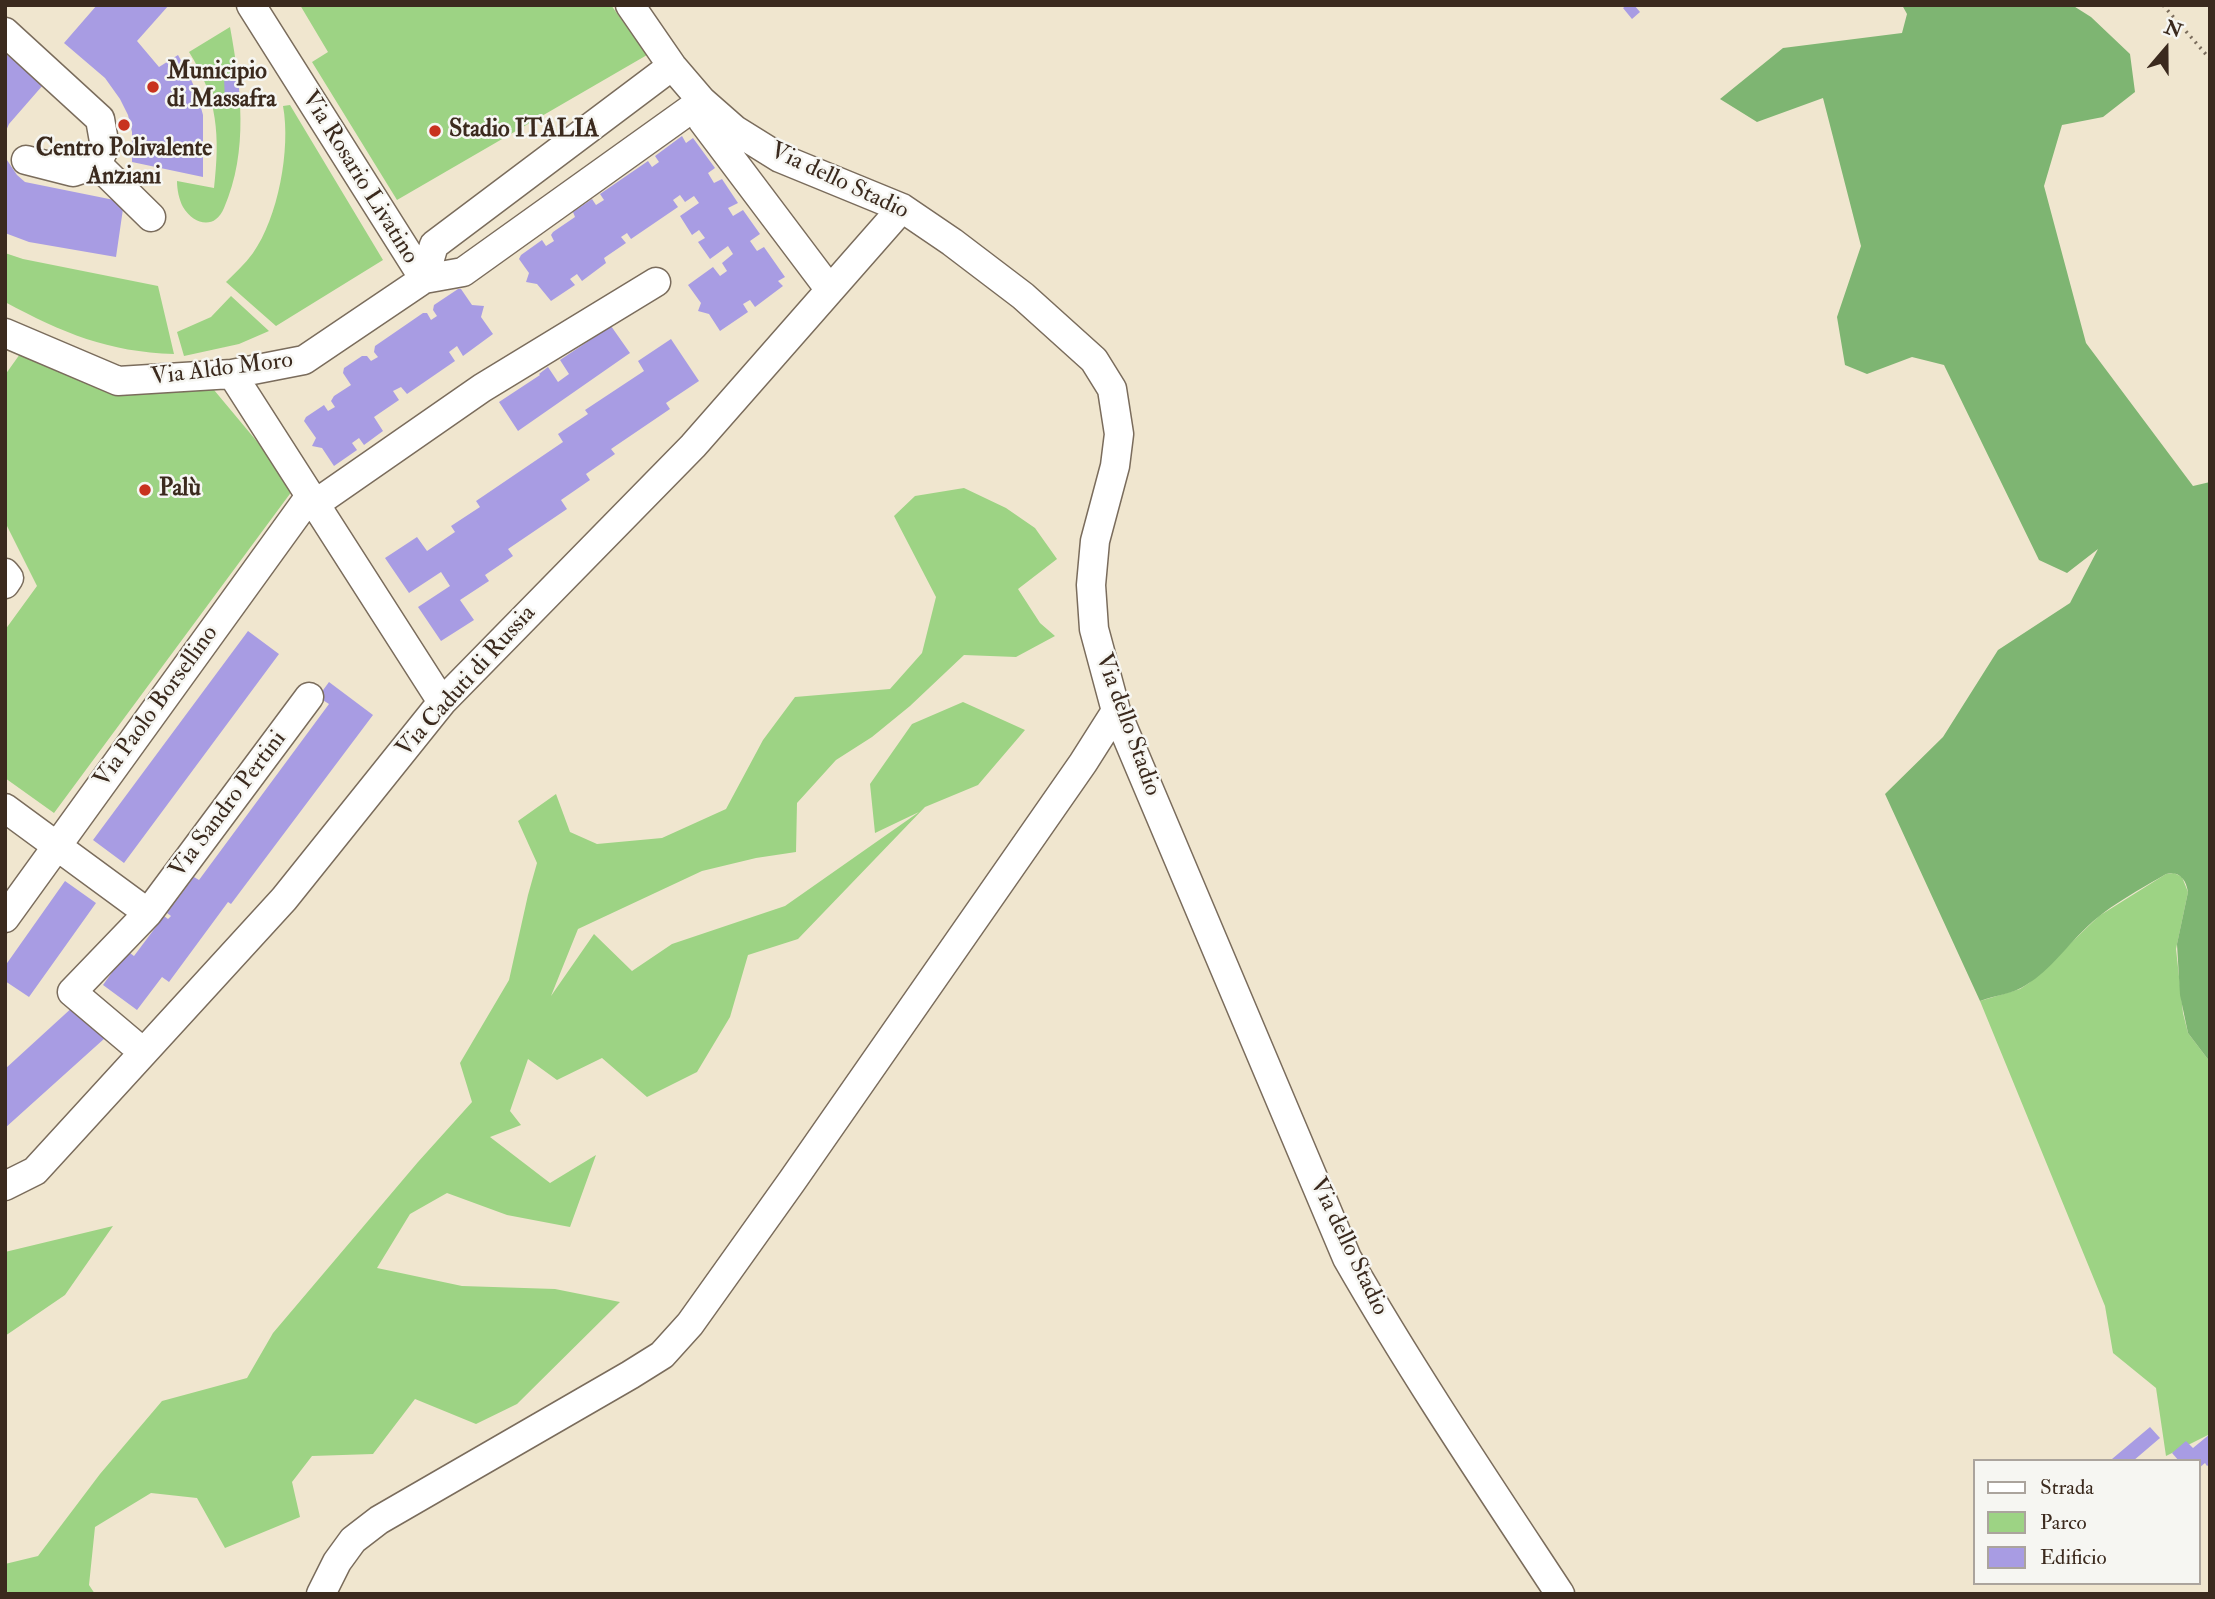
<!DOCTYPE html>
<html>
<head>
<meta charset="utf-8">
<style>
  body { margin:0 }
  #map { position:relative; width:2215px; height:1599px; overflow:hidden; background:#f0e6cf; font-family:"IM FELL Double Pica",serif }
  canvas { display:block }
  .frame { position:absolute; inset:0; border:7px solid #3b2a1e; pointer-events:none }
  .legend { position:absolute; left:1973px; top:1459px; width:228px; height:126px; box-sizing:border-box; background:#f6f6f2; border:2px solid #aba49d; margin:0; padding:9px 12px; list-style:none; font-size:21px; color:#3b2a1e }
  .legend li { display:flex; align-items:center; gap:14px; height:35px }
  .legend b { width:35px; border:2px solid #aba49d }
  .north { position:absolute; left:2131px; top:14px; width:70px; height:70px; -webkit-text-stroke:5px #f6f6f2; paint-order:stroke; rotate:20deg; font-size:19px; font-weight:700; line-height:28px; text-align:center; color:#3b2a1e }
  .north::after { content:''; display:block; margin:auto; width:24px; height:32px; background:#3b2a1e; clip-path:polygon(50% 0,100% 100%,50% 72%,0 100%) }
</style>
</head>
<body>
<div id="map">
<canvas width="2215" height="1599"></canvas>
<div class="frame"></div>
<ul class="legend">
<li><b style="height:9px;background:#fff"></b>Strada</li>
<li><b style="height:19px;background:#9dd384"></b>Parco</li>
<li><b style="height:19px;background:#a89ce3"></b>Edificio</li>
</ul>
<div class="north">N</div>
</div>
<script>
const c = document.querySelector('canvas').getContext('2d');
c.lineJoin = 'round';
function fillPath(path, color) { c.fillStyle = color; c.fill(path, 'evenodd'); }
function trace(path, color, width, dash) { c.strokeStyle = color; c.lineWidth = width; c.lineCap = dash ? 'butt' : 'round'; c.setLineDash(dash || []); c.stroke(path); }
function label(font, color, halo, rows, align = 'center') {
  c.font = font + ' "IM FELL Double Pica",serif'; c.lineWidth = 5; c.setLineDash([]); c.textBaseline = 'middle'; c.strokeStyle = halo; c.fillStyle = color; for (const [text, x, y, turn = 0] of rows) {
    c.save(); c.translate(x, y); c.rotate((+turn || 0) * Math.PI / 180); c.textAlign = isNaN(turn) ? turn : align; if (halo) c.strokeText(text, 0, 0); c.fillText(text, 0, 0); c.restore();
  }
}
fillPath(new Path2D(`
  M300 5H611L647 55 397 200 312 62 328 52Z
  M230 27C241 87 249 151 224 208 215 230 194 225 183 207 179 200 177 189 177 181L214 188C220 136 218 98 189 52Z
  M290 105 383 260 276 326 226 282C235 273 245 264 253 253 278 218 291 149 283 106Z
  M5 253 23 259 158 286 174 354C108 352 63 333 5 302Z
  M231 296 269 331 239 344 184 356 177 332 211 317Z
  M20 354 122 391 204 378 295 487 54 813 5 778V630L37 586 5 522V375Z
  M964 488 1006 508 1035 528 1057 559 1018 589 1040 623 1055 636 1016 657 964 655 910 706 872 737 836 760 797 803 796 852 756 858 702 871 578 929 551 996 594 934 632 971 672 944 785 906 919 812 875 833 870 784 912 724 963 702 1025 730 978 785 925 807 798 939 748 955 730 1017 697 1072 647 1097 602 1058 557 1080 528 1059 510 1111 521 1125 490 1137 550 1183 596 1155 570 1227 507 1215 447 1193 410 1214 377 1268 462 1286 555 1289 620 1302 517 1404 476 1424 415 1399 373 1454 312 1456 292 1482 300 1517 225 1548 197 1498 151 1493 95 1527 89 1585 95 1594H5V1564L38 1556 100 1474 162 1401 247 1378 273 1333 418 1162 472 1102 460 1063 509 980 528 895 537 863 518 821 556 794 570 832 597 844 662 838 726 809 763 740 795 697 890 689 922 653 936 597 894 516 915 496Z
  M2174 873 2182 877 2188 892 2176 949 2183 1013 2188 1033 2210 1062V1434L2166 1456 2156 1388 2113 1353 2105 1306 1980 1001 2020 989 2029 983 2099 916 2166 874Z
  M113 1226 65 1295 5 1336V1252Z`), '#9dd384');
fillPath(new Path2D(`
  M1902 5H2072L2091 17 2130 54 2135 92 2103 117 2062 125 2044 186 2086 343 2193 486 2210 482V1062L2188 1033 2180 995 2177 944 2188 892C2186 879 2179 871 2166 874 2142 888 2109 906 2089 925 2068 944 2051 970 2026 985 2013 994 1995 995 1980 1001L1885 794 1943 737 1998 650 2070 603 2098 549 2067 573 2039 560 1944 365 1912 357 1867 374 1845 365 1837 317 1861 246 1823 98 1757 122 1720 99 1783 48 1902 33 1907 14Z`), '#7eb572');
fillPath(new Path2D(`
  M97 5H169L137 41 159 67 178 55 188 73 197 93 203 115V177L132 162V132L128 115 120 99 105 78 64 43Z
  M1627 5H1634L1640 12 1632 19 1623 8Z
  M5 53 43 85 9 124 5 133Z
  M238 76 240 101 225 102 224 77Z
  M682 136 686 143 693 138 715 168 708 173 714 183 722 179 738 203 728 208 733 216 743 210 760 234 750 241 757 251 764 247 785 277 778 281 783 286 755 307 750 300 743 304 748 312 720 331 709 314 698 311 701 303 688 285 713 267 720 276 727 271 722 263 733 254 728 246 710 259 698 242 705 238 699 230 692 235 680 216 699 203 694 196 685 202 680 195 673 200 678 207 631 239 627 233 621 237 626 243 604 258 606 263 582 281 577 274 570 279 575 285 551 301 537 284 526 282 529 273 519 259 521 255 542 240 546 246 554 241 551 235 553 232 575 217 573 212 592 199 596 205 604 200 600 194 648 161 652 167 659 162 655 156Z
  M5 157 17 175 25 182 124 202 116 257 29 242 5 233Z
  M458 289H461L472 305 484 306 481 317 493 334 463 356 457 346 449 352 455 361 407 394 401 387 393 391 399 400 374 417 383 431 364 445 359 438 352 443 357 450 334 466 322 448 312 446 316 438 304 421 306 417 324 405 328 411 335 407 331 401 334 396 351 385 343 373 344 368 362 356H367L371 361 378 357 374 352 375 346 423 313H427L431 320 437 316 433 310 434 305Z
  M611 326 630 353 518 431 499 402 540 375 539 374 548 367 558 382 569 374 560 360Z
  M671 339 699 381 666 403 670 409 611 449 615 454 586 474 590 480 561 500 567 509 508 549 513 556 485 575 489 581 460 600 474 620 441 641 418 607 450 586 441 572 409 593 385 558 417 537 427 551 455 532 451 526 480 507 476 501 563 442 558 434 588 414 585 410 644 371 638 361Z
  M248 631 279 654 124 863 93 840Z
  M329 682 373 715 231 904 228 902 169 982 162 977 137 1010 103 985 127 951 134 956 164 916 168 919 171 916 167 913 194 877 199 880 329 704 318 697Z
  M65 881 96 903 29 997 5 981V966Z
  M75 1005 105 1038 5 1128V1069Z
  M2150 1427 2160 1438 2133 1461H2113L2112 1459Z
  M2210 1434V1464L2207 1466 2205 1463 2199 1468V1461H2179L2172 1453 2186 1441 2193 1448Z`), '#a89ce3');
const minor = new Path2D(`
  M251 5 424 279
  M630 5 672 66 702 101 735 130 780 158 902 208 952 242 1023 296 1094 360 1112 389 1119 434 1115 466 1095 541 1091 585 1094 629 1116 711 1347 1258C1413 1373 1487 1483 1560 1594
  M5 32 100 119 105 147 97 164
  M702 107V120L830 290
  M26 160 73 172 97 164 151 217
  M424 279 434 245 672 66
  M5 333 118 381 232 374 304 360 424 279 463 272 702 101
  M232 374 442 702
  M315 504 482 388 656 282
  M5 573 9 578 5 584
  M5 808 148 913
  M5 918 310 496
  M143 1052 72 992 148 913 309 697
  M5 1186 35 1171 284 899 442 702 693 446 902 208
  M321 1594 337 1562 353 1540 379 1520 630 1375 662 1355 690 1324 792 1181 1083 763 1116 711`);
trace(minor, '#7a6c5c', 31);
trace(new Path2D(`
  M2163 5 2210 59`), '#7a6c5c', 3.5, [2, 5]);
trace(minor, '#fff', 28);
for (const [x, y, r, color] of [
  [153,87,7,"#c8321e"],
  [124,125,7,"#c8321e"],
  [435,131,7,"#c8321e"],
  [145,490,7,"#c8321e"]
]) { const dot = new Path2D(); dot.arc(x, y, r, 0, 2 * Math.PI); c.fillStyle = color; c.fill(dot); trace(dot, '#f6f6f2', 2.5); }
label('bold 24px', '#3b2a1e', '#f6f6f2', [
  ["Municipio",167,73],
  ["di Massafra",167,101],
  ["Stadio ITALIA",449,131],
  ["Centro Polivalente",124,150,"center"],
  ["Anziani",124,178,"center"],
  ["Palù",159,490]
], 'left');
label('24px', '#3b2a1e', '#f6f6f2', [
  ["Via Rosario Livatino",359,178,58],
  ["Via dello Stadio",839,182,25],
  ["Via Aldo Moro",222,370,-7],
  ["Via Caduti di Russia",467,682,-48],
  ["Via Paolo Borsellino",157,707,-54],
  ["Via dello Stadio",1127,725,70],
  ["Via Sandro Pertini",229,805,-53],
  ["Via dello Stadio",1348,1247,64]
]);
</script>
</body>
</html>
